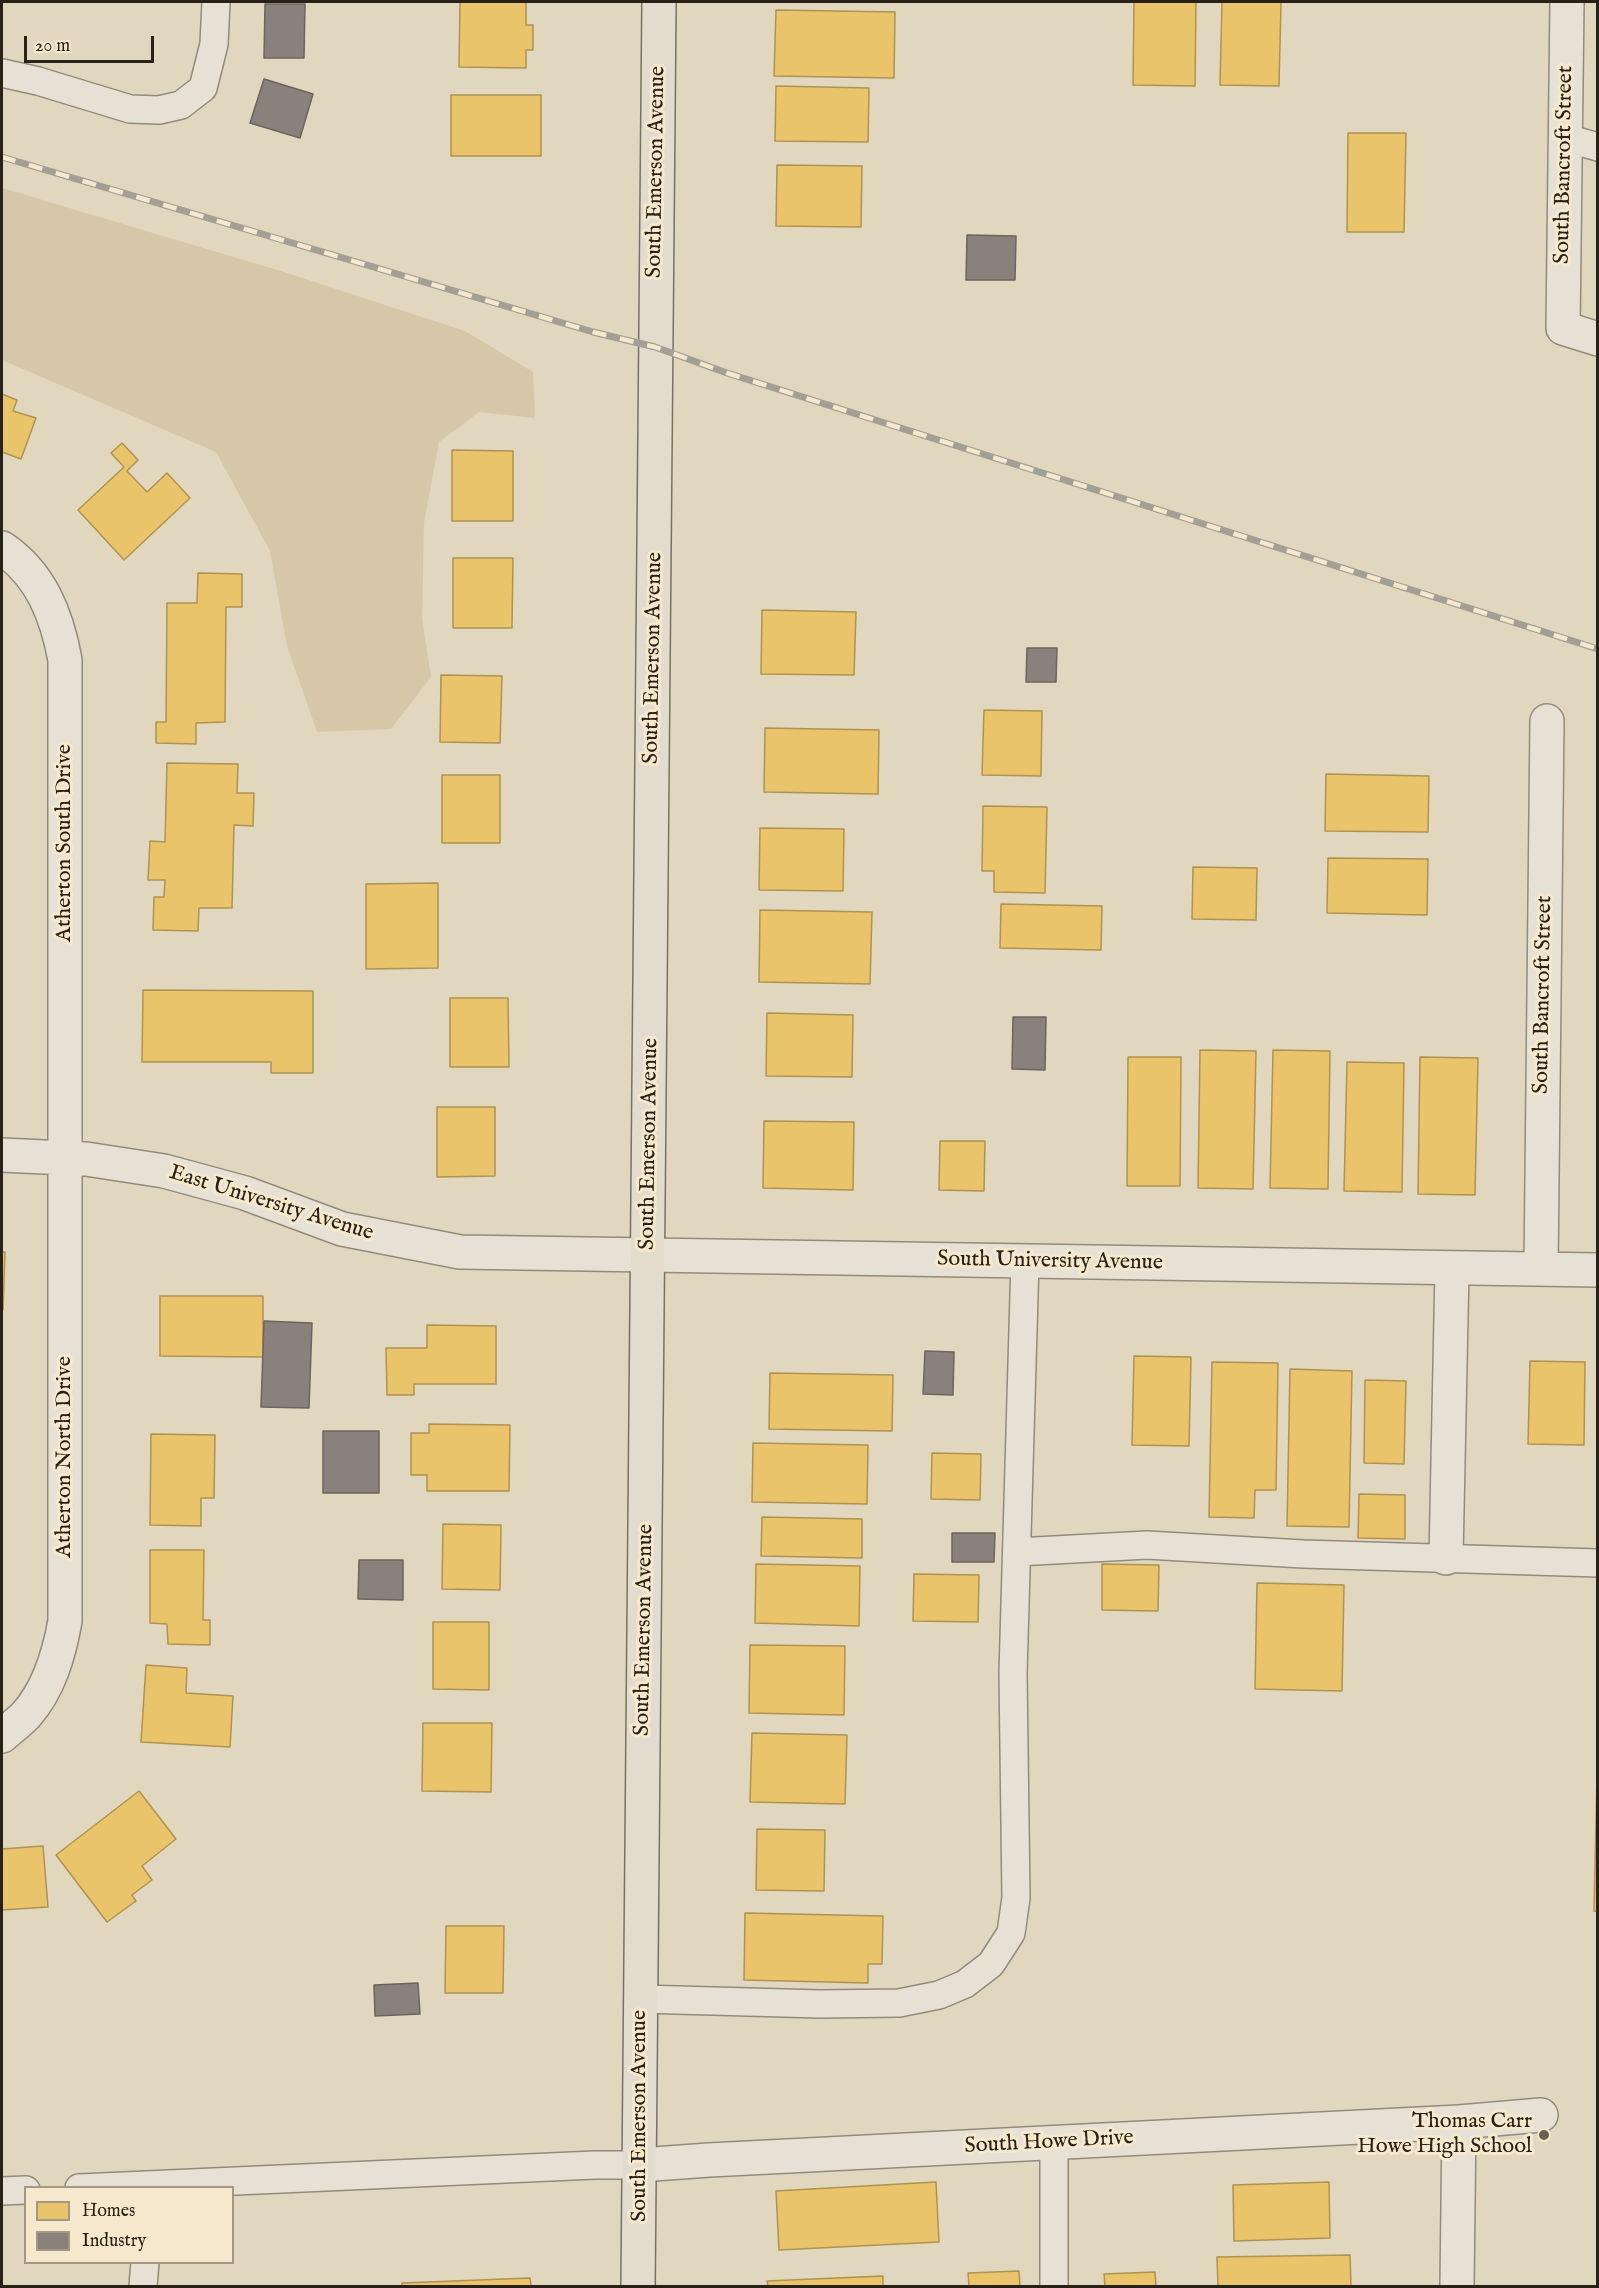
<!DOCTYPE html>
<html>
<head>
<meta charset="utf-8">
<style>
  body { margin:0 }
  #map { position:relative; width:1599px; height:2288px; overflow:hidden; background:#e1d6be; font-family:"IM FELL English",serif }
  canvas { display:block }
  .frame { position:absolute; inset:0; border:3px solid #292017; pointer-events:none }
  .legend { position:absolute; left:24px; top:2186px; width:210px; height:78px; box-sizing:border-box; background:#f5e8cc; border:2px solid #a39884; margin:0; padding:8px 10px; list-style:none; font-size:18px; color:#292017 }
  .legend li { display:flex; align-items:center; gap:12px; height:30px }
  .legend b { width:30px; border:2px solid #a39884 }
  .scale { position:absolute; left:24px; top:36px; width:130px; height:27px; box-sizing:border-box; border:3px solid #292017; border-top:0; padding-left:8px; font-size:18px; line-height:21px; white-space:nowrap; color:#292017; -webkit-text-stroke:4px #f5e8cc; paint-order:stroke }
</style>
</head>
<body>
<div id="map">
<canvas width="1599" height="2288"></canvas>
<div class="frame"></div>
<ul class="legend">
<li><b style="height:16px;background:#e9c46a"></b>Homes</li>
<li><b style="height:16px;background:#8a817c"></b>Industry</li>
</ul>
<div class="scale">20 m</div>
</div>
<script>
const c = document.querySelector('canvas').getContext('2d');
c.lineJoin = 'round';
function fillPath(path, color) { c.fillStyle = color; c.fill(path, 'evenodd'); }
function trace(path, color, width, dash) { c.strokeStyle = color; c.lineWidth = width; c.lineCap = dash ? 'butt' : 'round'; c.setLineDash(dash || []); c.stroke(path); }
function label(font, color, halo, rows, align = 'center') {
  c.font = font + ' "IM FELL English",serif'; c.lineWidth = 6; c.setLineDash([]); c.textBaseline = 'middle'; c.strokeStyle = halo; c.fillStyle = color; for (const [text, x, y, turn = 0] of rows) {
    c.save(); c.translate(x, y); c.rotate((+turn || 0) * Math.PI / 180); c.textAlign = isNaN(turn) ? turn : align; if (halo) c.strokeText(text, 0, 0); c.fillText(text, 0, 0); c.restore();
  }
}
fillPath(new Path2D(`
  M2 188 284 272 465 331 533 372 535 418 479 412 439 442 424 523 422 618 431 677 391 729 317 732 287 646 270 551 216 452 2 360Z`), '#d6c7a8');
const homes = new Path2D(`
  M460 2H526V25H533V50H526V68L459 67Z
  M1134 2H1196L1195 86 1133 85Z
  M1222 2H1281L1279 86 1220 85Z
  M776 10 895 12 894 78 774 76Z
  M776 86 869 88 868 142 775 141Z
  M451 95H541V156H451Z
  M1348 133H1406L1404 232H1347Z
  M777 165 862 166 861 227 776 226Z
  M2 394 17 400 13 411 36 418 21 459 2 452Z
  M122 443 138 460 127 471 147 492 167 473 190 498 124 560 78 510 124 467 111 453Z
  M452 450 513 451V521H452Z
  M453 558H513L512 628H453Z
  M198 573 242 574V607H226L225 722 196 723V744L156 743V722H166L167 603H197Z
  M762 610 856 612 854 675 761 674Z
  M441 675 502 676 500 743 440 742Z
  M984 710 1042 711 1041 776 982 775Z
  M765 728 879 730 878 794 764 792Z
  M167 763 238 764 237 793H254L253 826 234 825 232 908H199L198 931 153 930 154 897H164L165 880H148L150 841 165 842Z
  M1326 774 1429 776 1428 832 1325 831Z
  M442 775H500V843H442Z
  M983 806 1047 807 1045 893 994 892V871H982Z
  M760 828 844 829 843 891 759 890Z
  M1328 858 1428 859 1427 915 1327 913Z
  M1193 867 1257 868 1256 920 1192 919Z
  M438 883V968L366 969V884Z
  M1001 904 1102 906 1101 950 1000 948Z
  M760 910 872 912 870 984 759 982Z
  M143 990 313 991V1073H271V1062H142Z
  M450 998H508L509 1067H450Z
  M767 1013 853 1015 852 1077 766 1076Z
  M1200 1050 1256 1051 1253 1189 1198 1188Z
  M1273 1050 1330 1051 1328 1189 1270 1188Z
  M1128 1057H1181L1180 1186H1127Z
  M1420 1057 1478 1058 1475 1195 1418 1194Z
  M1347 1062 1404 1063 1402 1192 1344 1191Z
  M437 1107H495V1176L437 1177Z
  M764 1121 854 1122 853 1190 763 1188Z
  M940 1141H985L984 1191 939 1190Z
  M2 1252H5L3 1310H2Z
  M160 1296H263V1357L160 1356Z
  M427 1325 496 1326V1384H414V1395H387L386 1348H427Z
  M1134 1356 1191 1357 1189 1446 1132 1445Z
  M1530 1361 1585 1362 1584 1445 1528 1444Z
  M1212 1362 1278 1363 1276 1490H1255L1254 1518 1209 1517Z
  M1290 1369 1352 1371 1349 1527 1287 1526Z
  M770 1373 893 1375 892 1431 769 1429Z
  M1365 1380 1406 1381 1404 1464 1364 1463Z
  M429 1424 510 1425 509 1491H427V1475H411V1433H429Z
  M151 1434 215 1435 214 1498H201V1526L150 1525Z
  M753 1443 868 1445 867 1504 752 1502Z
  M932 1453 981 1454 980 1500 931 1499Z
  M1359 1494 1405 1495V1539L1358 1538Z
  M762 1517 862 1519V1558L761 1556Z
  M443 1524 501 1525 500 1590 442 1589Z
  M150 1550H204L203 1620H210V1645L168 1644 167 1624 150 1623Z
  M756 1564 860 1566 859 1626 755 1623Z
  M1102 1564 1159 1565 1158 1611 1102 1610Z
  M914 1574 979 1575 978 1622 913 1621Z
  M1257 1583 1344 1585 1342 1691 1255 1689Z
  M433 1622H489V1690L433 1689Z
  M750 1645 845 1646 844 1715 749 1713Z
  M146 1665 187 1668 186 1693 233 1696 230 1747 141 1742Z
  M423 1723H492L491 1792 422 1791Z
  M752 1733 847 1735 845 1804 750 1802Z
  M1597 1776H1598V1912L1594 1911Z
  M139 1791 176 1839 142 1866 152 1880 132 1895 136 1901 107 1922 56 1855Z
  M757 1829 825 1830 824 1891 756 1890Z
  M43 1846 48 1907 2 1910V1849Z
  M745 1913 883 1916 882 1964H868V1983L744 1980Z
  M446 1926H504L503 1993H445Z
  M936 2182 939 2242 779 2250 776 2191Z
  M1329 2182 1330 2238 1234 2241 1233 2185Z
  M1350 2255 1351 2286H1218L1217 2257Z
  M1019 2271 1020 2286H969L968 2273Z
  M1155 2272 1156 2286H1105L1104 2274Z
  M883 2276V2286H768L767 2281Z
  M530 2278 531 2286H402V2283Z`);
fillPath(homes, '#e9c46a');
trace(homes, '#af9351', 1.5);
const industry = new Path2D(`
  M265 4H305L304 58H264Z
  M264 79 313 94 300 138 250 123Z
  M967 235 1016 236 1015 280H966Z
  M1027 648H1057L1056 682H1026Z
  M1013 1017H1046L1045 1070 1012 1069Z
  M264 1321 312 1323 309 1408 261 1407Z
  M925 1351 954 1352 953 1395 923 1394Z
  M323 1431H379V1493H323Z
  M952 1533H995L994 1562H952Z
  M359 1560H403V1600L358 1599Z
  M418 1983 420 2014 375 2016 374 1985Z`);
fillPath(industry, '#8a817c');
trace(industry, '#6d645e', 1.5);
const lane = new Path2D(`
  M2 73 38 81 130 109 159 110 181 105 203 88 214 44 216 2
  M1566 138 1598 147
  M1017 1552 1147 1545 1303 1554 1598 1563
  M641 1999 820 2004 899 2003 939 1995 965 1984 991 1964 1011 1933 1016 1898 1013 1673 1025 1261
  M1054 2142V2286
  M79 2188 595 2165H640
  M2 2191 26 2190
  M143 2286 145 2262`);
const street = new Path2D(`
  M1567 2 1563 328 1598 339
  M2 548C41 574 57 616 65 660V1621C59 1655 49 1689 26 1715 19 1722 10 1729 2 1736
  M2 1155 86 1159 164 1171 245 1193 342 1229 460 1252 1598 1270
  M1541 1269 1547 721
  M1446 1558 1452 1269
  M640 2165 709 2160 1459 2122 1541 2115
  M1457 2286 1459 2122`);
const primary = new Path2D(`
  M638 2286 659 2`);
trace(lane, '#928b7c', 30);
trace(street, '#928b7c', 36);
trace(primary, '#787265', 36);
trace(lane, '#e7e1d5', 27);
trace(street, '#e7e1d5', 33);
trace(primary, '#e3dcce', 33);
const rail = new Path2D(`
  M2 157 593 332 655 347 727 373 1598 649`);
trace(rail, '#a49f95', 7);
trace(rail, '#f5e8cc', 4.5, [14]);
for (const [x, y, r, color] of [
  [1544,2135,6,"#696051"]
]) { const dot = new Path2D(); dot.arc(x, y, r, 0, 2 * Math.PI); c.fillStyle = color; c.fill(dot); trace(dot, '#f5e8cc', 2); }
label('22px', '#292017', '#f5e8cc', [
  ["South Bancroft Street",1565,165,-89],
  ["South Emerson Avenue",657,172,-89],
  ["South Emerson Avenue",654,658,-89],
  ["Atherton South Drive",65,843,-90],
  ["South Bancroft Street",1544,995,-89],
  ["South Emerson Avenue",650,1144,-89],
  ["East University Avenue",271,1204,17],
  ["South University Avenue",1050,1262,1],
  ["Atherton North Drive",65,1457,-90],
  ["South Emerson Avenue",645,1630,-89],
  ["South Emerson Avenue",640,2116,-90],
  ["South Howe Drive",1049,2143,-3]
]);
label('22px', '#292017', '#f5e8cc', [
  ["Thomas Carr",1532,2122],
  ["Howe High School",1532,2147]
], 'right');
</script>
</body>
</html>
